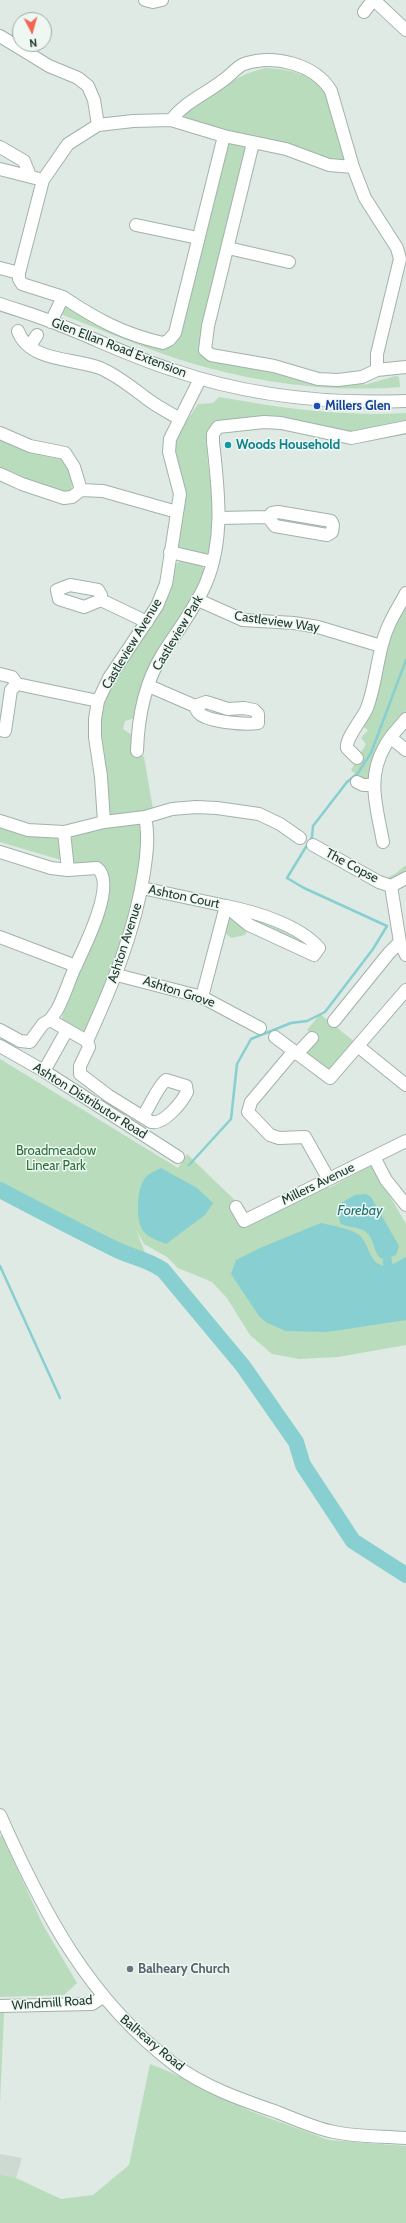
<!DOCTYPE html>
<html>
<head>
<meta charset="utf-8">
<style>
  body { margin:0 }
  #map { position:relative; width:406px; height:2223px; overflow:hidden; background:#dfeae4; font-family:Cabin,sans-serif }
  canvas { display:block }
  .north { position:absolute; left:12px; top:12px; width:40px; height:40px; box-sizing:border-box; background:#eff7f2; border:1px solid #9caba4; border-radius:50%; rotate:174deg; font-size:11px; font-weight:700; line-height:16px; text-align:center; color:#203a30 }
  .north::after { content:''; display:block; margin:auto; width:14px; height:18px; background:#f16756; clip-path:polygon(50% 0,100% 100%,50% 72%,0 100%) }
</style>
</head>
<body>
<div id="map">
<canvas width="406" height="2223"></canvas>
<div class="north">N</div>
</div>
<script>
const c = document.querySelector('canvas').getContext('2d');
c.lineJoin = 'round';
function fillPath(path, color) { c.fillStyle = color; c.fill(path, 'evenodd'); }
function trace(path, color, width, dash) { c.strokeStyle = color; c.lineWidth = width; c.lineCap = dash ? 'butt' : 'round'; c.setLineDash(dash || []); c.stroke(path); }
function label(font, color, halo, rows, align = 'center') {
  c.font = font + ' Cabin,sans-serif'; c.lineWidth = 3; c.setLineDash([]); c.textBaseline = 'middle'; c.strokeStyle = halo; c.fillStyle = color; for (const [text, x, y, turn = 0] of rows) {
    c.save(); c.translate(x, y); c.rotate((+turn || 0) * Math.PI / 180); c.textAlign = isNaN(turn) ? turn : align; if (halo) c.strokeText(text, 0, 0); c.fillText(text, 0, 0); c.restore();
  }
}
fillPath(new Path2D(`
  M0 2154 22 2158 16 2178 0 2174Z`), '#cddad2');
fillPath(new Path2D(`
  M265 68C287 69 309 73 324 90 329 97 342 146 345 158L343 160 325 159 185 118 184 114C211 95 232 76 265 68Z
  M232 143 245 147 247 154 199 343 200 351 210 359 242 367 363 381 364 385 396 376 399 377 400 387C327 393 251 382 181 360 141 347 102 330 63 315L61 311 65 307H70L167 347 174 345 179 336 228 144Z
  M219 397C281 408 343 417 406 413V422L353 432 278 416 231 419 213 424C200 445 212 477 213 500 215 518 212 535 209 552 200 558 184 550 175 546L176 437 198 404 213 403Z
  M0 439 55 455 66 461C70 471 74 480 71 491 54 497 17 476 0 468Z
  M180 561 202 566 205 571 204 576 135 718 125 721 123 729 132 735 133 752 144 757 153 809 145 812 111 815 108 811C104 774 96 736 104 700L174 566Z
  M406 602V711L367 780 360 778 351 770 366 744 361 738 368 730 362 726 378 692 389 636Z
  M141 824 144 829 139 886 126 937 86 1033 61 1021 106 874 74 867 70 838 102 827Z
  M0 827 44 838H58L61 842V860L0 842Z
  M406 865V872L391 880 384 879 395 874Z
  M245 914 307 942 304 948 252 923Z
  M234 917 248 929 245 935 231 938 224 932 227 919Z
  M320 1014 356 1043 331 1072 303 1054 317 1038 307 1030Z
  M0 1059 178 1168 187 1154 248 1213 323 1177 329 1188 372 1165 406 1224V1345L338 1357 299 1359 272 1354 250 1335 227 1298 212 1282 178 1268 167 1257 144 1244 136 1230 148 1260C95 1247 48 1217 0 1191Z
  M0 1836H2L43 1925 77 1983 64 1995 0 1997Z
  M0 2013H4L0 2103Z
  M150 2064 170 2072 250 2111 329 2140 406 2146V2223H0V2174L16 2178 61 2199 93 2195 129 2165Z`), '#b8dcbc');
fillPath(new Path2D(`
  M161 1168 197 1188 213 1203 205 1215 166 1244C157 1240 145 1237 141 1227 136 1215 137 1189 145 1178 149 1173 155 1171 161 1168Z
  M366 1194 371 1197 399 1246 396 1255 387 1258H380C374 1251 374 1242 369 1235 361 1225 349 1229 340 1223L338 1212 341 1203 355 1195Z
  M321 1223C333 1226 349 1228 359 1235 372 1246 369 1274 395 1263 399 1262 402 1258 406 1257V1320L327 1332 286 1331 267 1323 259 1316 231 1274 236 1260 260 1248Z`), '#87cfd0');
trace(new Path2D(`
  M189 1165 231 1119 237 1064 251 1039 291 1023 307 1021 325 1012 373 949 387 926 304 888 287 878 312 837 313 826 347 782 358 773 371 753 406 660
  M0 1266 60 1398`), '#87cfd0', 2.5);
trace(new Path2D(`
  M387 1258 388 1265`), '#87cfd0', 9);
trace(new Path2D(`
  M0 1190C38 1210 76 1230 115 1249 133 1258 145 1258 163 1270L243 1366 296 1442 303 1465 353 1541 406 1575`), '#87cfd0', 16);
const minor = new Path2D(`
  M145 0 153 2 162 0
  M374 0 406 30
  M364 12 373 0
  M0 36 49 66 78 78 88 86 94 100 98 125
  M171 120C185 102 204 95 222 81 229 77 236 67 244 64 274 54 315 64 331 91L353 167 365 198 397 248 400 259 377 354V370
  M224 136 286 149 329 165 353 167
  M253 143 208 326 205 350 211 355 274 366 318 379 338 380 362 377 377 370 406 367
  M0 147 24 161 30 176
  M0 169 43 180
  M136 225 198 238
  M228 248 289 262
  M0 268 19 273
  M0 304C17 310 35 315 52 322 92 337 131 357 173 370 248 396 327 404 406 401
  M51 322 63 297 22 284 19 279V273L43 180 68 144 98 125 133 121 171 120 224 136 175 333 169 340 163 343C123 334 96 319 63 297
  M18 331C29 362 74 358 100 368 117 375 131 387 146 398 156 406 168 412 180 419
  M30 346 37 335
  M0 433 30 446 65 453 74 467 81 490
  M0 474 22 484 64 498 72 497 81 490 103 491 177 512
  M219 518 268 517 272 513 278 512 331 521 333 525 332 532 327 535 275 526 268 517
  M170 552 213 562
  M101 600V595L98 590 70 585 57 590 59 599 84 607 101 600 147 622
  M198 600 243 620 294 623 318 627 381 646
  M0 674 12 677 17 684 98 701
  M149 686 195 706 206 702 228 709 244 708 254 710 258 714V723C245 725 210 722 200 714 197 712 196 709 195 706
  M0 730 5 731 11 690 17 684
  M391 738 406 750
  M137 751C138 719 145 683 162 655 177 631 195 609 206 583 225 538 218 488 213 442V434L218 427 264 422 281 423 351 438 406 427
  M357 758 347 748C345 739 363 718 367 708 375 687 376 667 382 645 386 626 397 610 406 593
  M357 782 363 785H373
  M0 821 28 830 64 832 104 822 145 817 172 809 196 807 217 808 259 814 280 824 300 838
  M104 822 101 777 95 737V719L98 701 109 678 157 606 166 584 180 494 169 452 170 439 200 379
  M64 832 68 870
  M383 842C377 808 366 778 385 746 390 736 399 728 406 719
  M313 845 379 882 391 886 400 942 406 955
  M0 852 51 868 68 870 97 868C117 883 85 946 76 965 69 980 65 995 57 1010L50 1020 43 1024 30 1042 20 1041 0 1030
  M391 886 406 878
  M142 888 226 906 249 925 314 955 319 948C299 925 256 912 226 906L202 997
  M0 937 76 966
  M117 975 202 997 260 1028
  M50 1020 87 1041
  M334 1021 389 953 400 942
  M275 1037 330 1078 406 990
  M87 1041 89 1047 80 1066V1074L109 1096 151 1122C164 1125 182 1102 187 1092L186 1086 166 1080C158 1086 150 1106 143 1116
  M87 1041C112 986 135 932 144 872 147 853 149 835 145 817
  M0 1046 44 1071 178 1157
  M359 1047 406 1085
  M293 1052 251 1102 248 1112 270 1135 279 1138 305 1137 328 1178
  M297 1054 312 1038
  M44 1071 67 1030
  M374 1157 386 1180 406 1205
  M236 1207 244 1221 406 1141
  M0 1815C43 1912 89 2000 175 2065 205 2087 242 2100 277 2112 295 2119 314 2128 334 2132 357 2137 382 2136 406 2138
  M0 2006 92 2004 103 1997`);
trace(minor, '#a2b2aa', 14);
trace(minor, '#fff', 12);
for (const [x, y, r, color] of [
  [317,406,4,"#1a4fb4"],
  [228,445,4,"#0f9aa8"],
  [130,1969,4,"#6b7280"]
]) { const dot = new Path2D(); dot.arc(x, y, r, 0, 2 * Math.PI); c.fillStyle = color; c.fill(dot); trace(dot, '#eff7f2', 1.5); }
label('13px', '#203a30', '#eff7f2', [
  ["Glen Ellan Road Extension",119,348,21],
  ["Castleview Way",277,622,8],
  ["Castleview Park",178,633,-59],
  ["Castleview Avenue",132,644,-59],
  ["The Copse",352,866,28],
  ["Ashton Court",184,897,12],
  ["Ashton Avenue",125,943,-72],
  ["Ashton Grove",179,992,18],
  ["Ashton Distributor Road",90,1101,32],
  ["Millers Avenue",318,1184,-26],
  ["Windmill Road",52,2003,-4],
  ["Balheary Road",152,2043,40]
]);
label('bold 13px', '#164399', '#eff7f2', [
  ["Millers Glen",325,406]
], 'left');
label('bold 13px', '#0d838f', '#eff7f2', [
  ["Woods Household",236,445]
], 'left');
label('13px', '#2b713c', '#eff7f2', [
  ["Broadmeadow",56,1151],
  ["Linear Park",56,1166]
]);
label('bold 13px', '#5b616d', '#eff7f2', [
  ["Balheary Church",138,1969]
], 'left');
label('italic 14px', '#1b7375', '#eff7f2', [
  ["Forebay",360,1211]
]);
</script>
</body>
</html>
